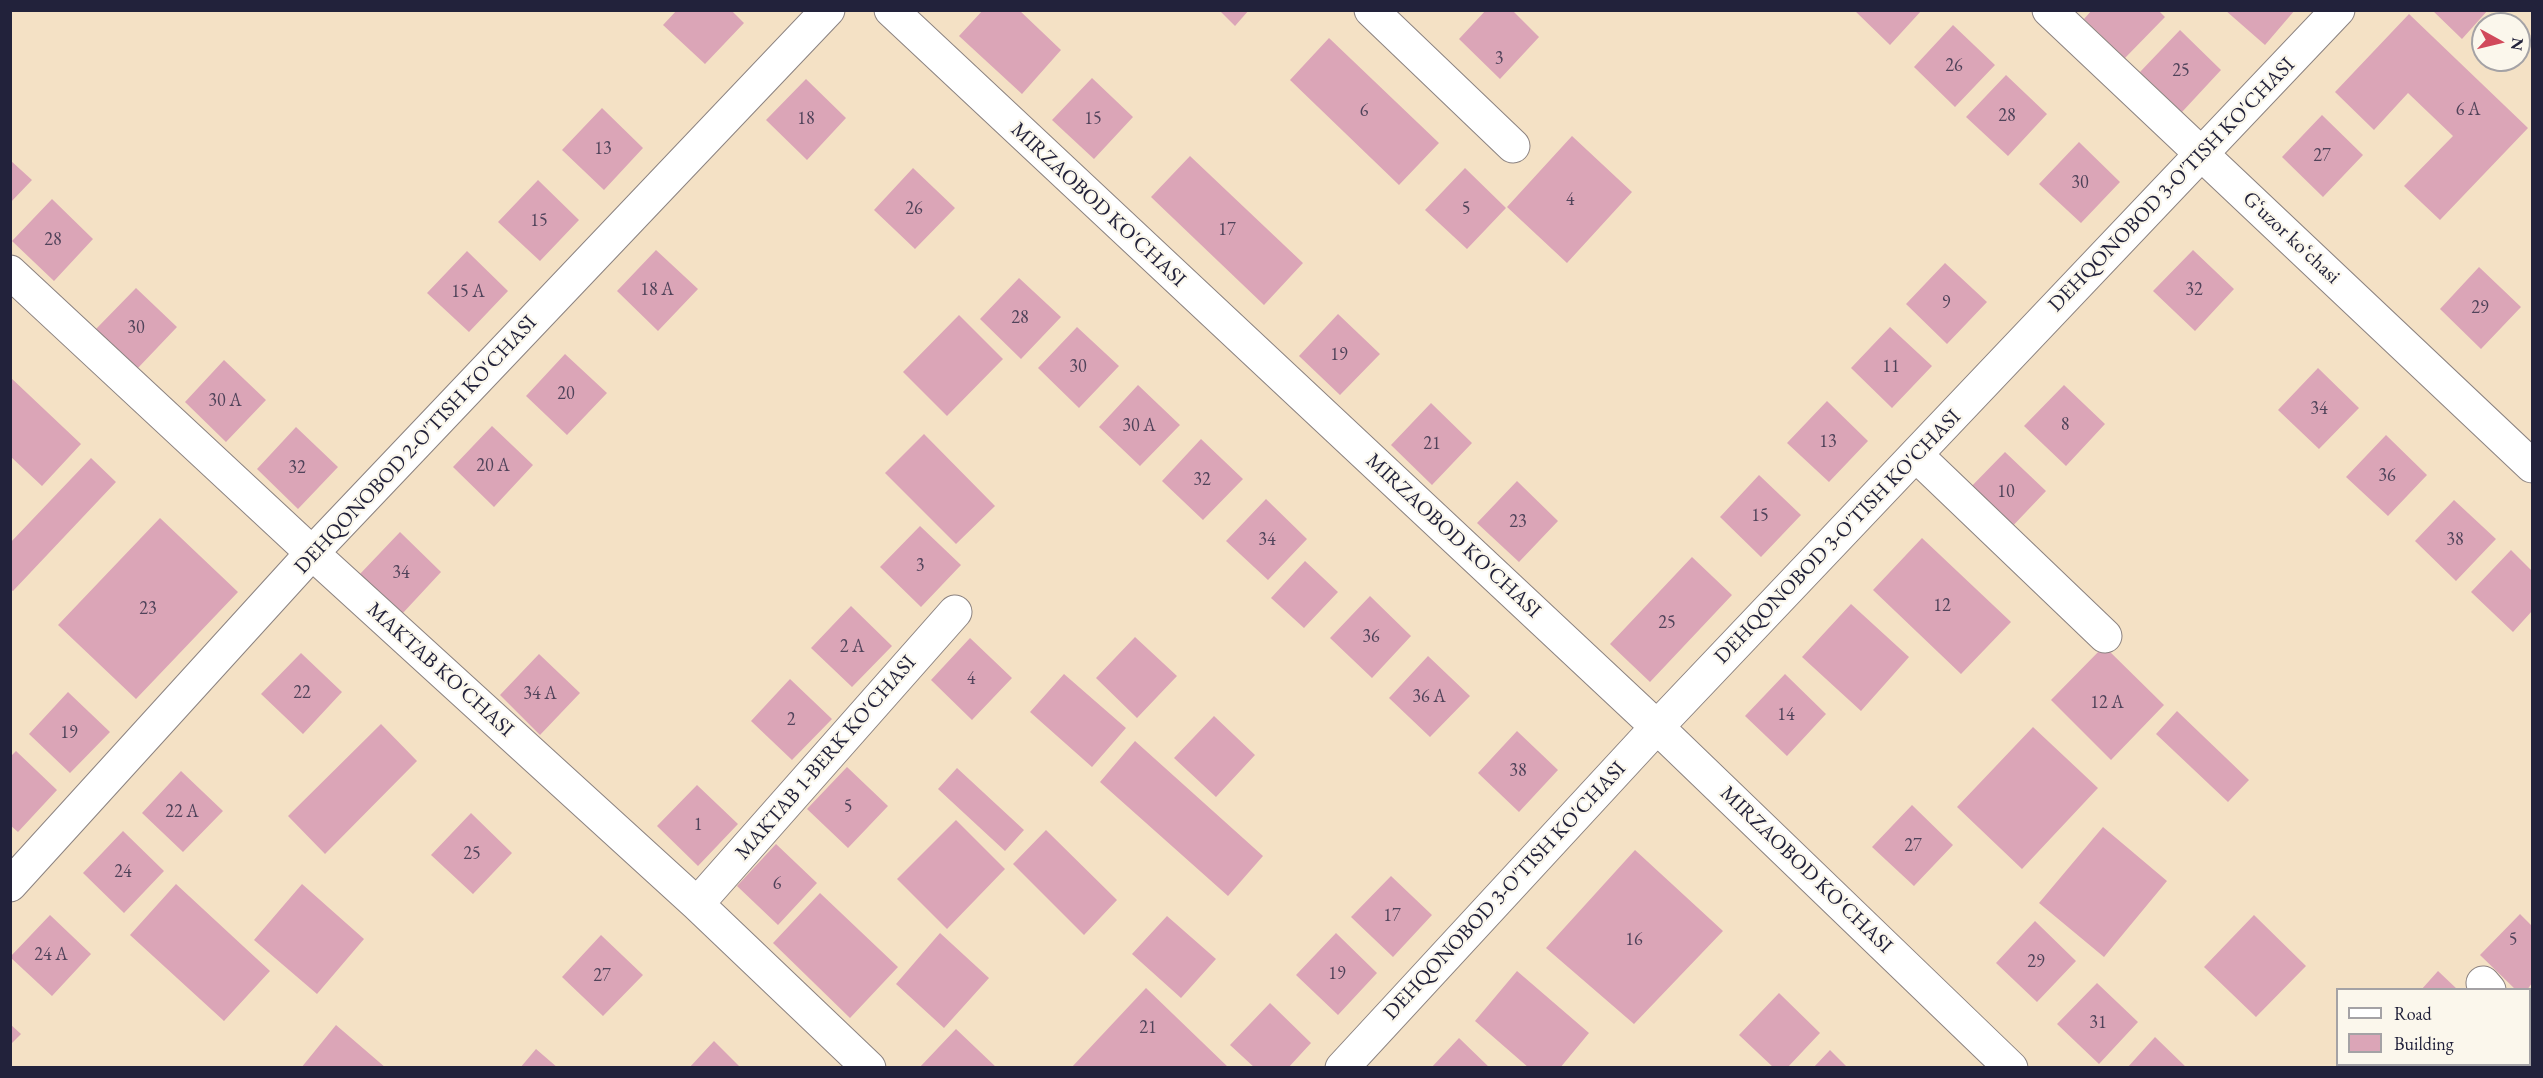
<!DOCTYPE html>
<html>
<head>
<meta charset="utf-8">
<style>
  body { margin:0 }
  #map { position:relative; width:2543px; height:1078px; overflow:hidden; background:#f4e1c5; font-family:"EB Garamond",serif }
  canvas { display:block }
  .frame { position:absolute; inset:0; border:12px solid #22223b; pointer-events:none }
  .legend { position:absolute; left:2336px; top:988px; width:195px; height:78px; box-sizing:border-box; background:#fbf7ec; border:2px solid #a4a2a5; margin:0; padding:8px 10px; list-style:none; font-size:18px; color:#22223b }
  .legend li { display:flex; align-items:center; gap:12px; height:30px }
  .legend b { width:30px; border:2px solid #a4a2a5 }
  .north { position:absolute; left:2471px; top:12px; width:60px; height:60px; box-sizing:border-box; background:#fbf7ec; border:2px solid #a4a2a5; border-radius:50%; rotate:98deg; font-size:16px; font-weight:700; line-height:24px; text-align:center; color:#22223b }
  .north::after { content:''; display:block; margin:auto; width:21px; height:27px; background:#d1495b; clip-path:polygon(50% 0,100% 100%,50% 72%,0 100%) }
</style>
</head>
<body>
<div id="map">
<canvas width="2543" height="1078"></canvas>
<div class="frame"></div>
<ul class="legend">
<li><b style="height:8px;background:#fff"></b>Road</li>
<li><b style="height:16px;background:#dba5b7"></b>Building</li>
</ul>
<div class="north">N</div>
</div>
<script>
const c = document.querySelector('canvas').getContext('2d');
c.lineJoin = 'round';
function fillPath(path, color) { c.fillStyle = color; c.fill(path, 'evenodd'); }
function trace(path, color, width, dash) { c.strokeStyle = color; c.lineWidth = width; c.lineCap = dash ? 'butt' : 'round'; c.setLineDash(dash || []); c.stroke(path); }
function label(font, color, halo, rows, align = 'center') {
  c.font = font + ' "EB Garamond",serif'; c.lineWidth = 4.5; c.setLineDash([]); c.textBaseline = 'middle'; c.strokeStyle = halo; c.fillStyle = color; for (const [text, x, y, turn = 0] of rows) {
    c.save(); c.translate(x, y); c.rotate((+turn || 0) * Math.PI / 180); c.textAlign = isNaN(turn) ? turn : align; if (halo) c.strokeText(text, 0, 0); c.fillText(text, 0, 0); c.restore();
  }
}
fillPath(new Path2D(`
  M677 10H731L744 23 705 64 663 25Z
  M983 10H1019L1061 50 1022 94 959 36Z
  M1219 10H1249L1235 26Z
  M1486 10H1512L1539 37 1500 79 1459 39Z
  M1854 10H1922L1890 45Z
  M2092 10H2158L2165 17 2125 58 2084 19Z
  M2225 10H2295L2265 45Z
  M2432 10H2488L2462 39Z
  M2409 14 2528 128 2440 220 2404 186 2453 136 2408 93 2374 130 2335 92Z
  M1953 25 1995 65 1955 107 1914 67Z
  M2180 30 2221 70 2182 112 2140 72Z
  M1329 38 1439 143 1399 185 1290 80Z
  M2006 75 2047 114 2008 156 1966 117Z
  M1092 78 1133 117 1094 159 1052 120Z
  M806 79 846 118 807 160 766 120Z
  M602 108 643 148 604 190 562 150Z
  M2322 115 2363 155 2323 197 2282 157Z
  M1572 136 1632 192 1567 263 1507 207Z
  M2079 142 2120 182 2081 223 2039 184Z
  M1190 156 1303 263 1264 305 1151 197Z
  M10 160 32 180 10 203Z
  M913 168 955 208 915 249 874 210Z
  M1465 168 1506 208 1467 249 1425 210Z
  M538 180 579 220 540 261 498 222Z
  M52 199 93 239 54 281 12 241Z
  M656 250 698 289 658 331 617 291Z
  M2193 250 2234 289 2195 331 2153 291Z
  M467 251 508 291 469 332 427 293Z
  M1945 263 1987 302 1947 344 1906 304Z
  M2479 267 2521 307 2481 349 2440 309Z
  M1019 278 1061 317 1021 359 980 319Z
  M136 288 177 327 137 369 96 329Z
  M1338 314 1380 354 1340 395 1299 356Z
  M959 315 1003 359 947 416 903 372Z
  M1077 327 1119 366 1079 408 1038 368Z
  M1890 327 1932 366 1892 408 1851 368Z
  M565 354 607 393 567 435 526 396Z
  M224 360 266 400 226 442 185 402Z
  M2318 368 2359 408 2319 449 2278 410Z
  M10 377 81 444 42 486 10 456Z
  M1138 385 1180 425 1140 466 1099 427Z
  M2064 385 2105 424 2066 466 2024 426Z
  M1827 401 1868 441 1829 482 1787 443Z
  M1431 403 1472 443 1432 485 1391 445Z
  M492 426 533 465 494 507 453 467Z
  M296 427 338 467 298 509 257 469Z
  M924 434 995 506 956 544 885 473Z
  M2386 435 2427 475 2388 516 2346 477Z
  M1201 439 1243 479 1203 520 1162 481Z
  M2005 452 2046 491 2006 533 1965 493Z
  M91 458 116 482 13 591 10 589V543Z
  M1759 475 1801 515 1761 557 1720 517Z
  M1517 481 1558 521 1519 562 1477 523Z
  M1266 499 1307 539 1268 580 1226 541Z
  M2454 500 2496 539 2456 581 2415 541Z
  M160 518 238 592 136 699 58 625Z
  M920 526 961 565 921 607 880 567Z
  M400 532 441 572 402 614 360 574Z
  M1922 538 2011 622 1961 674 1873 590Z
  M2511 550 2532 571V611L2513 632 2471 592Z
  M1692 557 1732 595 1650 682 1610 644Z
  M1305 561 1338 592 1304 628 1271 598Z
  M1370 596 1411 636 1372 678 1330 638Z
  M1851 604 1909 657 1861 711 1802 657Z
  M851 606 892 646 852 687 811 648Z
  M1135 637 1177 676 1137 718 1096 678Z
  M970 638 1012 678 972 720 931 680Z
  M2104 646 2164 705 2111 760 2051 700Z
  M301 653 342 692 303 734 261 694Z
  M539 654 580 693 540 735 500 695Z
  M1428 656 1470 696 1430 737 1389 698Z
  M1064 674 1126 728 1092 767 1030 712Z
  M1785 674 1826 714 1787 756 1745 716Z
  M790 679 832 719 792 760 751 721Z
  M68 692 110 732 70 773 29 734Z
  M2177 711 2249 780 2228 802 2156 734Z
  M1214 716 1255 755 1216 797 1174 758Z
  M381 724 417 761 325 854 288 816Z
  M2033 727 2098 788 2022 869 1957 807Z
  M1517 731 1558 770 1519 812 1478 773Z
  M1135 741 1263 856 1228 896 1100 782Z
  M16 751 57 790 18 832 10 825V757Z
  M847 767 888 806 848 848 807 809Z
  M957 768 1024 830 1005 851 938 789Z
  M181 771 223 811 183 852 142 813Z
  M697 785 738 824 698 866 657 826Z
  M1912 805 1953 845 1914 886 1872 847Z
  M471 813 512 853 473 894 431 855Z
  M956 820 1005 869 947 929 897 879Z
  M2103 827 2167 881 2104 957 2039 903Z
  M1046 830 1117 900 1084 935 1013 864Z
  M123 831 164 871 124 913 83 873Z
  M776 844 817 883 778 925 737 886Z
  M1635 850 1723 931 1634 1024 1546 948Z
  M1391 876 1432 915 1393 957 1351 917Z
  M176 884 270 971 224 1021 130 935Z
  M302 884 364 939 317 994 254 940Z
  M820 893 898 967 850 1018 773 943Z
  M2520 914 2532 926V983L2527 990H2516L2480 955Z
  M50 915 91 954 52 996 10 957Z
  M2254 915 2306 966 2256 1017 2204 967Z
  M1167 916 1216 959 1181 998 1132 954Z
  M2035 921 2076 961 2037 1002 1996 963Z
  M940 933 989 978 944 1028 896 984Z
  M1336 933 1377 973 1338 1015 1296 975Z
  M601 935 643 975 603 1016 562 977Z
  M1517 971 1589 1033 1560 1068H1529L1475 1021Z
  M2438 971 2458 990H2421Z
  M2097 983 2138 1022 2099 1064 2057 1024Z
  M1146 988 1229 1068H1071Z
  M1779 993 1820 1033 1787 1068H1774L1739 1035Z
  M1270 1003 1311 1043 1288 1068H1255L1230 1045Z
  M10 1024 21 1034 10 1045Z
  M336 1025 386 1068H301Z
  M956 1029 997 1068H919Z
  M2155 1037 2187 1068H2127Z
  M1459 1038 1490 1068H1431Z
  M714 1041 741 1068H689Z
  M536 1049 558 1068H520Z
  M1830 1050 1848 1068H1813Z
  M2352 1064H2400L2403 1068H2349Z`), '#dba5b7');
const minor = new Path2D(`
  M891 10 1657 727 2011 1068
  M1371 10 1513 146
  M2049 10 2532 466
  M10 272 312 553 697 904 869 1068
  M1916 455 2105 636
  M10 885 312 553 828 10
  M697 904 955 612
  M2483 983 2489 990
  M2530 1029 2532 1031
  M1342 1068 1657 727 2338 10`);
trace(minor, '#8b8280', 35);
trace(minor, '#fff', 33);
label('18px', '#50435a', null, [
  ["3",1499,59],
  ["26",1954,66],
  ["25",2181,71],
  ["6 A",2468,110],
  ["6",1364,111],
  ["28",2007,116],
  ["18",806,119],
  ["15",1093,119],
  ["13",603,149],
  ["27",2322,156],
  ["30",2080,183],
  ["4",1570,200],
  ["26",914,209],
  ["5",1466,209],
  ["15",539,221],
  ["17",1227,230],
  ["28",53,240],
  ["18 А",657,290],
  ["32",2194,290],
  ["15 A",468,292],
  ["9",1946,303],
  ["29",2480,308],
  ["28",1020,318],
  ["30",136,328],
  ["19",1339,355],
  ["30",1078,367],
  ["11",1891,367],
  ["20",566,394],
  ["30 A",225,401],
  ["34",2319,409],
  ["8",2065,425],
  ["30 А",1139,426],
  ["13",1828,442],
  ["21",1432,444],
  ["20 A",493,466],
  ["32",297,468],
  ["36",2387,476],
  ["32",1202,480],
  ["10",2006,492],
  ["15",1760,516],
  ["23",1518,522],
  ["34",1267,540],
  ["38",2455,540],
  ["3",920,566],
  ["34",401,573],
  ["12",1942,606],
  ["23",148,609],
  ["25",1667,623],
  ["36",1371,637],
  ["2 А",852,647],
  ["4",971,679],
  ["22",302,693],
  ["34 A",540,694],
  ["36 А",1429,697],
  ["12 A",2107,703],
  ["14",1786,715],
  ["2",791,720],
  ["19",69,733],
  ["38",1518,771],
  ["5",848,807],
  ["22 A",182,812],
  ["1",698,825],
  ["27",1913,846],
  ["25",472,854],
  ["24",123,872],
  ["6",777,884],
  ["17",1392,916],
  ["16",1634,940],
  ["5",2513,940],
  ["24 A",51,955],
  ["29",2036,962],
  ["19",1337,974],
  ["27",602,976],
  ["31",2098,1023],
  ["21",1148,1028]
]);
label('21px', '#22223b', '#fbf7ec', [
  ["DEHQONOBOD 3-O'TISH KO'CHASI",2172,185,-46],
  ["MIRZAOBOD KO'CHASI",1098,205,43],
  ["Gʻuzor koʻchasi",2291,238,43],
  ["DEHQONOBOD 2-O'TISH KO'CHASI",416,445,-47],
  ["MIRZAOBOD KO'CHASI",1453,536,43],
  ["DEHQONOBOD 3-O'TISH KO'CHASI",1838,537,-46],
  ["MAKTAB KO'CHASI",440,670,42],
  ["MAKTAB 1-BERK KO'CHASI",826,758,-49],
  ["MIRZAOBOD KO'CHASI",1806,870,44],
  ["DEHQONOBOD 3-O'TISH KO'CHASI",1505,891,-47]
]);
</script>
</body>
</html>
